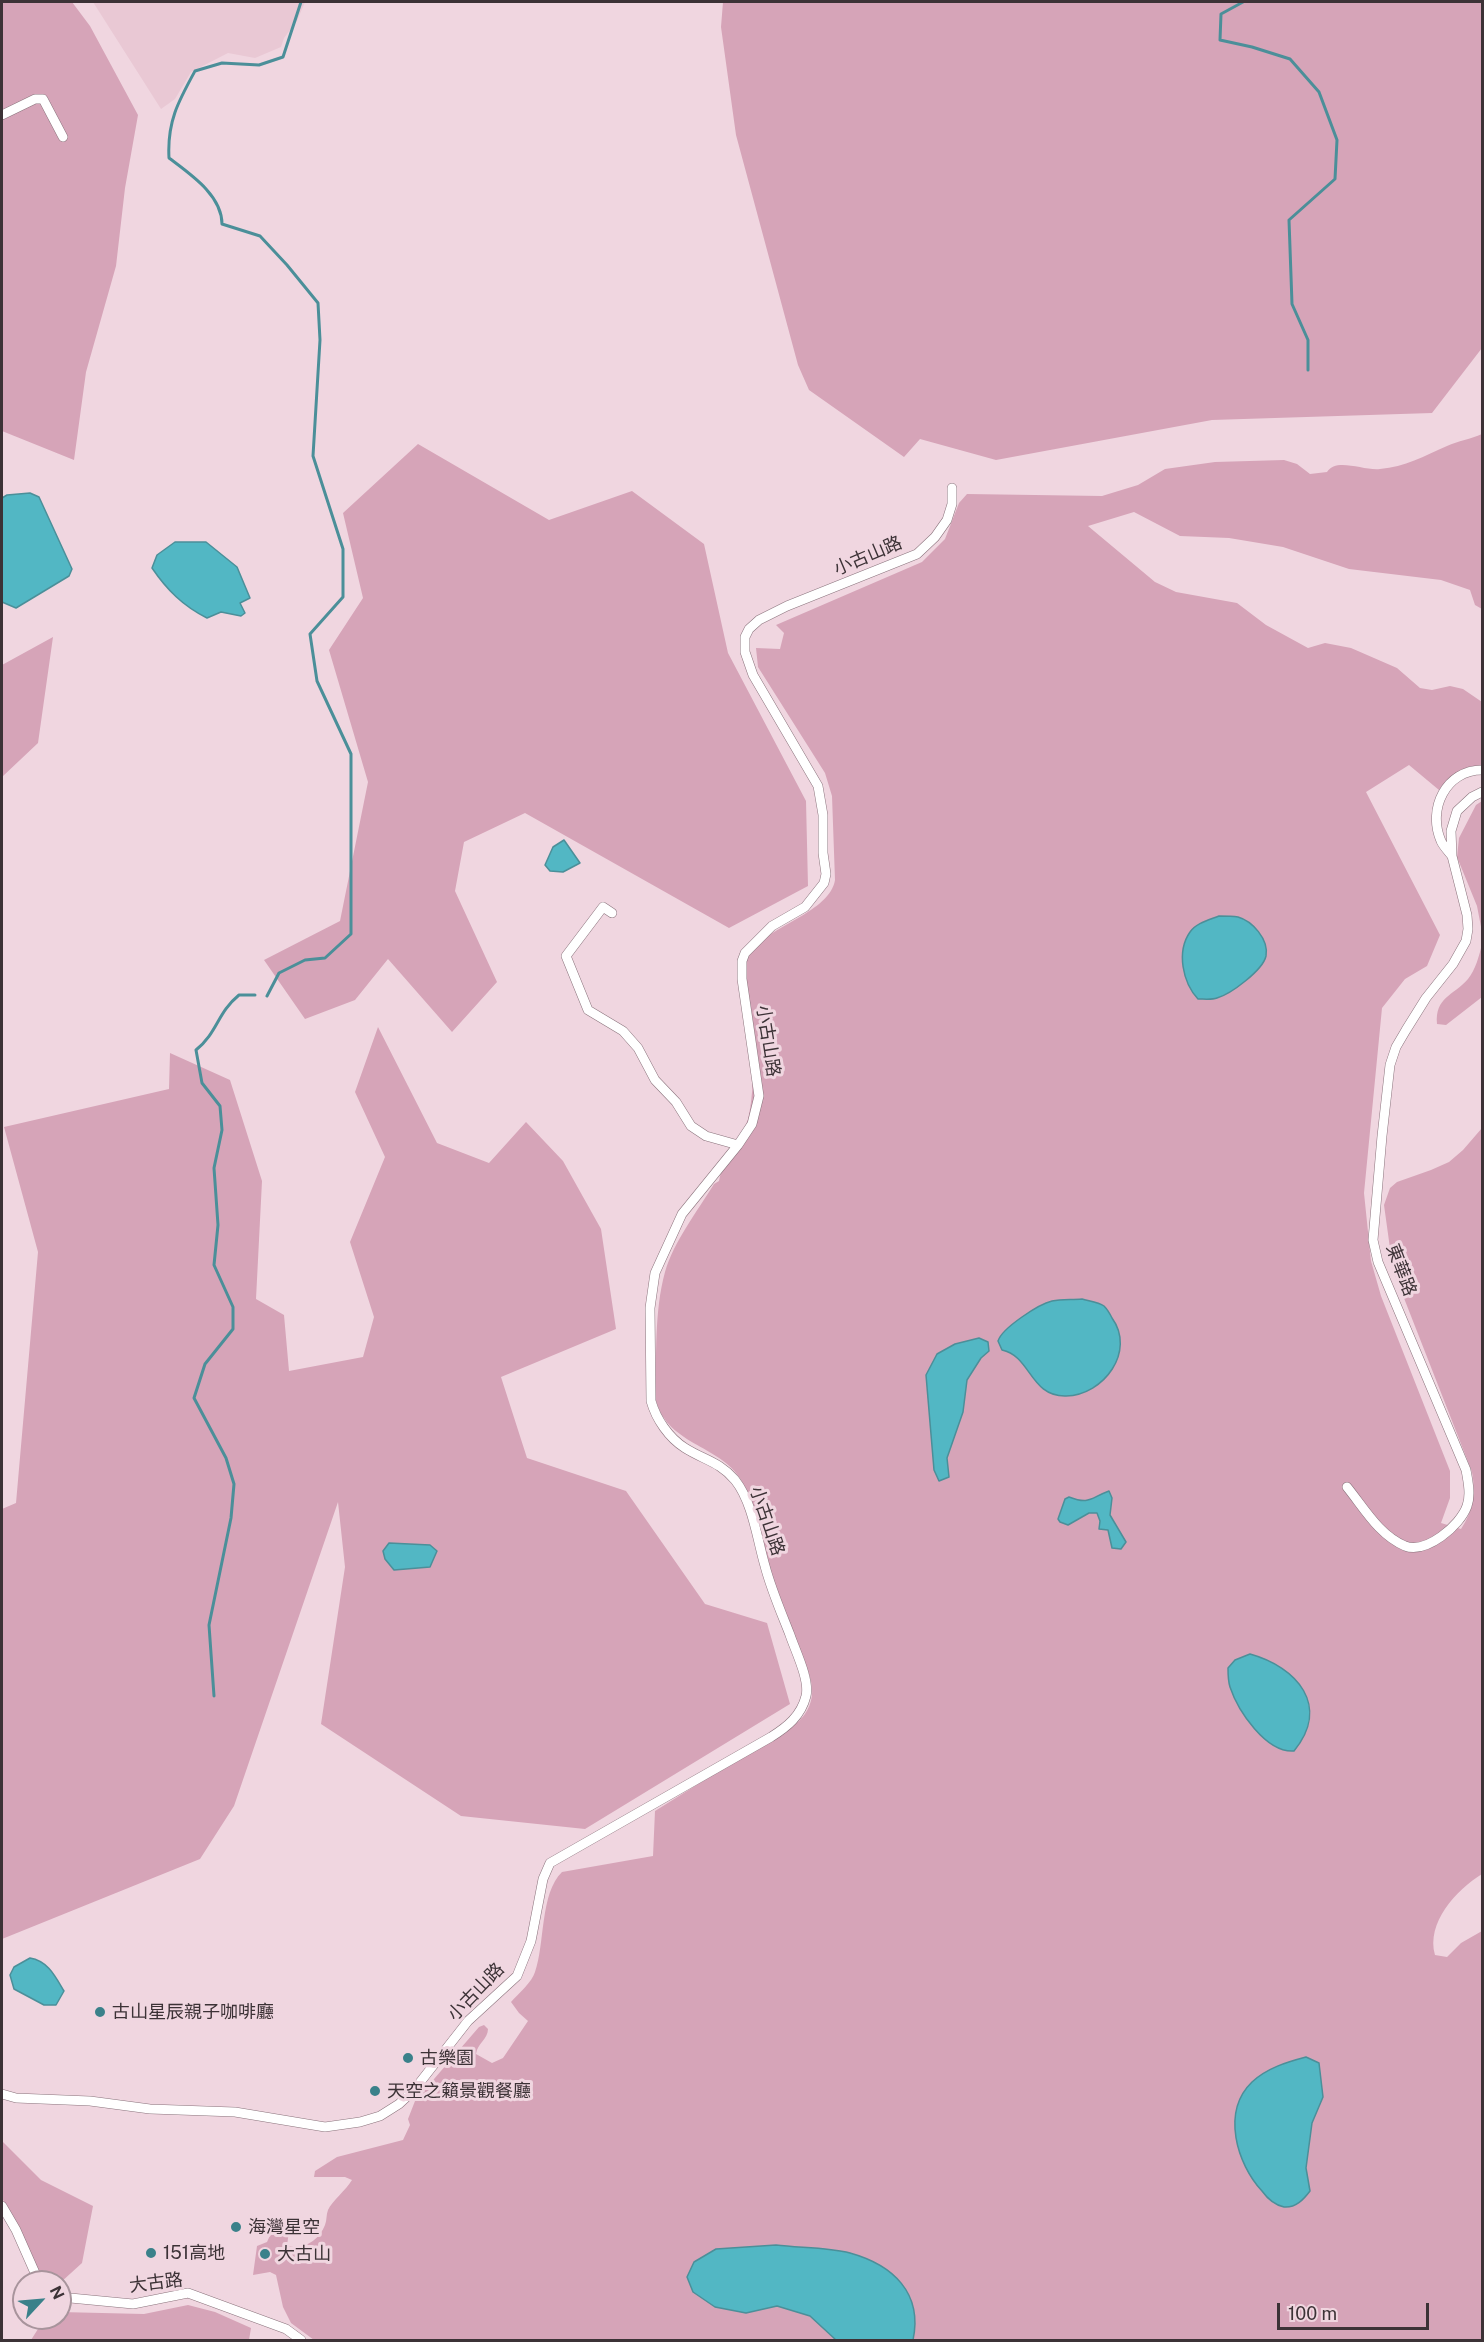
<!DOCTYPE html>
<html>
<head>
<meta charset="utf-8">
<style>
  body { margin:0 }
  #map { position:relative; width:1484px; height:2342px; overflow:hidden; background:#f0d6e0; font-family:"Public Sans",sans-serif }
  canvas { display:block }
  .frame { position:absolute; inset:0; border:3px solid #3c3236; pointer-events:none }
  .north { position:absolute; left:12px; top:2270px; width:60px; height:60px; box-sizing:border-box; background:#f0d6e0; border:2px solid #a8949c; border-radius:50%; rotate:64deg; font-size:16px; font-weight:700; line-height:24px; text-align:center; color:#3c3236 }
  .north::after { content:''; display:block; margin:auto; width:21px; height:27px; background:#3a818a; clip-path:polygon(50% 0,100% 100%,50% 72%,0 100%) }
  .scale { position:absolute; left:1277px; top:2303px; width:152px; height:27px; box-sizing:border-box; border:3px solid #3c3236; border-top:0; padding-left:8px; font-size:18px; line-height:21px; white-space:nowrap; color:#3c3236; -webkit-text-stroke:4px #f0d6e0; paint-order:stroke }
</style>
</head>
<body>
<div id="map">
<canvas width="1484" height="2342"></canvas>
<div class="frame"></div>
<div class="north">N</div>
<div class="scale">100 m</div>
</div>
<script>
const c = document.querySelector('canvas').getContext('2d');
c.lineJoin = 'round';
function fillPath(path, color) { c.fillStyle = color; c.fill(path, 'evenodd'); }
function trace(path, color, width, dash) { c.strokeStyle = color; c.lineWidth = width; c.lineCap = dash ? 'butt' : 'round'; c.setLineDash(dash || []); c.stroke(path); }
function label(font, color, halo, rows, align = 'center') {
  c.font = font + ' "Public Sans","Noto Sans TC",sans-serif'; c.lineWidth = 6; c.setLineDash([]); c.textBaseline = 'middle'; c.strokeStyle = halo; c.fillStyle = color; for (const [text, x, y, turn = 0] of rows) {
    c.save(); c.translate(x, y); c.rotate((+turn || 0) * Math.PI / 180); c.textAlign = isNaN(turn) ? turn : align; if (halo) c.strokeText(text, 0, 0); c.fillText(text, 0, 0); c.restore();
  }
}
fillPath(new Path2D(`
  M93 2H305L297 21 284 38 281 47 255 58 228 53 191 72 175 99 161 109Z`), '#e9c8d4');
fillPath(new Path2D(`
  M2 2H72L90 26 138 115 125 188 116 266 86 372 74 460 2 431Z
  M723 2H1482V348L1432 413 1212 420 996 460 920 439 904 457 809 390 798 365 736 135 721 27Z
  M1482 434V609L1475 605 1470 590 1441 580 1349 569 1283 547 1229 538 1180 536 1134 512 1088 526 1155 582 1176 592 1237 603 1266 625 1308 648 1325 643 1351 648 1397 668 1420 688 1432 690 1450 686 1463 689 1482 702V766C1464 764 1450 776 1439 790L1409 765 1366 792 1440 935 1427 966 1405 979 1382 1008 1364 1193 1371 1261 1381 1296 1450 1471V1498L1441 1523 1461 1529C1473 1511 1476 1493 1472 1472L1393 1270 1384 1205 1390 1188 1397 1182 1431 1170 1449 1162 1463 1150 1482 1128V1874C1456 1890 1426 1923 1435 1955L1447 1957 1461 1943 1482 1931V2340H314L291 2323 283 2307 276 2275 270 2272 253 2275 257 2246 267 2242 272 2231 284 2227 289 2230 287 2246C303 2250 319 2241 325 2225 327 2220 326 2215 328 2210 332 2201 346 2190 352 2180L345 2177H314L315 2171 337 2157 403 2140 410 2125 408 2119 415 2101 479 2027 484 2025 488 2029C488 2039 477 2044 476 2054L492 2063 503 2058 528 2021 519 2013 511 2002C519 1993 532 1982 535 1972 545 1944 540 1893 562 1872L653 1856 655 1811 799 1721C808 1712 813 1701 812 1688 811 1676 805 1664 800 1653 790 1626 777 1599 768 1572 759 1541 757 1508 741 1480 720 1444 664 1445 655 1396 657 1356 654 1312 665 1272 674 1241 697 1212 714 1184L719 1181C721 1172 723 1162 727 1155 733 1143 744 1132 748 1119 754 1095 753 1067 752 1042 750 1019 737 972 750 952 769 926 830 912 835 880L832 796 825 773 758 667 756 648 780 649 784 633 776 625 922 562 945 539 959 503 967 494 1102 496 1138 485 1165 469 1215 462 1284 460 1297 464 1310 474 1327 472C1336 457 1364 471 1380 469 1405 467 1424 456 1447 446 1458 441 1471 439 1482 434Z
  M418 444 549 520 632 491 704 544 728 653 806 801 808 886 729 928 525 813 464 842 455 891 497 982 452 1032 388 959 355 1000 305 1019 264 960 340 921 368 782 329 650 363 598 343 513Z
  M53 637 38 743 2 777V665Z
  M1482 801V932L1477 906 1457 857 1459 838 1476 805Z
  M1482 943V997L1446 1025 1437 1024C1435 997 1453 996 1468 979 1475 971 1480 954 1482 943Z
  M378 1027 437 1143 489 1163 526 1122 563 1161 601 1229 616 1329 501 1377 527 1458 626 1491 705 1604 767 1623 790 1704 585 1829 461 1816 321 1724 345 1567 338 1502 234 1806 200 1859 2 1939V1509L16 1503 38 1252 4 1127 169 1089 170 1053 230 1080 262 1181 256 1299 284 1315 289 1371 363 1357 374 1317 350 1242 385 1157 355 1092Z
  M2 2141 41 2180 93 2206 82 2263 60 2283 43 2282 20 2229 2 2198Z
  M188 2305 215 2312 251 2328 249 2340H31L45 2318H60V2312L144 2314Z`), '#d6a4b8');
const water = new Path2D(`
  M30 493 39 497 72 569 69 576 16 608 2 602V498L7 495Z
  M175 542H206L237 567 250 598 240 603 245 613 241 616 221 612 207 618C183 606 167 590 152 568L157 555Z
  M564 840 580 863 563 872 550 871 545 865 553 847Z
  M1219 916C1225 916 1232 916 1238 917 1252 921 1269 939 1266 956 1263 970 1231 994 1217 998 1212 1000 1204 999 1198 999 1183 983 1176 952 1190 932 1196 923 1209 920 1219 916Z
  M1082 1299C1088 1301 1098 1302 1104 1306 1107 1309 1110 1314 1112 1318 1136 1351 1104 1395 1066 1396 1030 1397 1031 1356 1002 1350L998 1341C1002 1328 1039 1304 1052 1301 1062 1299 1072 1300 1082 1299Z
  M979 1338 988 1342 989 1351 981 1358 967 1380 963 1412 947 1458 949 1477 939 1481 934 1470 926 1375 937 1354 955 1344Z
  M1109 1491 1112 1498 1110 1515 1126 1542 1121 1549 1112 1548 1108 1530 1099 1529 1100 1521 1097 1513H1089L1068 1525 1060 1522 1058 1519 1065 1499 1069 1497C1090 1505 1090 1498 1109 1491Z
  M389 1543 430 1545 437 1551 430 1567 394 1570 385 1559 383 1551Z
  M1250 1654C1297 1667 1331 1706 1294 1751 1266 1753 1238 1711 1230 1687 1228 1681 1228 1674 1228 1668L1235 1660Z
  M30 1958C48 1961 55 1976 64 1991L56 2005H44L14 1989 10 1975 14 1967Z
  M1306 2057 1319 2063 1323 2097 1312 2123 1306 2168 1310 2191C1304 2199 1296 2208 1284 2207 1275 2205 1267 2198 1262 2191 1237 2164 1221 2112 1252 2082 1267 2068 1287 2062 1306 2057Z
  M776 2245C799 2248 827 2247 850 2253 893 2265 923 2293 913 2340H836L810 2316 777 2306 746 2313 715 2307 693 2292 687 2277 694 2262 716 2249Z`);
fillPath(water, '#52b7c4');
trace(water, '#4b8f99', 1.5);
trace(new Path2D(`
  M1243 2 1221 14 1220 40 1252 47 1290 59 1319 92 1337 140 1335 179 1289 220 1292 304 1308 340V370
  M267 996 279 973 305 960 325 958 351 934V754L317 681 310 634 343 597V549L313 456 320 340 318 303 287 265 260 236 222 224C222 195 190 174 169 158 167 122 178 102 195 71L222 63 259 65 283 57 301 2
  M214 1696 209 1625 231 1518 234 1484 226 1458 194 1398 205 1364 233 1329V1307L214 1265 218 1225 214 1168 222 1130 220 1106 202 1083 196 1050C218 1032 217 1013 239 995H255`), '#4b8f99', 3);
const street = new Path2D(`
  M2 115 35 99H43L63 137
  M1452 856C1449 852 1443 846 1441 841 1427 809 1446 770 1482 770
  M612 913 603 907 566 956 588 1010 623 1031 638 1048 655 1080 676 1102 691 1126 706 1136 738 1145
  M1347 1487C1364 1508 1379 1535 1405 1546 1426 1554 1460 1526 1467 1506 1471 1495 1468 1481 1466 1470L1378 1262 1373 1240 1382 1136 1390 1065 1396 1047 1406 1030 1426 998 1453 964 1466 941 1468 929 1467 915 1452 856 1451 831 1457 811 1472 797 1482 792
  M2 2094 16 2098 90 2101 150 2109 235 2112 325 2127 360 2122 380 2116 399 2104 414 2090 468 2021 517 1976 531 1941 543 1879 550 1863 771 1737C787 1727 801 1716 806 1696 810 1680 795 1650 790 1635 781 1612 771 1589 765 1566 757 1539 753 1503 735 1480 720 1462 704 1460 685 1448 669 1438 656 1419 651 1401L650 1308 655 1273 682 1214 738 1145 752 1124 759 1096 742 979V961L745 953 772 926 805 907 824 883 826 874 823 853V815L818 786 753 675 745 652V637L749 629 759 620 787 606 917 554 935 537 947 520 952 504V488
  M2 2206 16 2230 39 2282
  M60 2297 133 2304 188 2293 286 2329 301 2340`);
trace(street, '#8a737c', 10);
trace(street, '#fff', 9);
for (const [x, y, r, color] of [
  [100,2012,6,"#3a818a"],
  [408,2058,6,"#3a818a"],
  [375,2091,6,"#3a818a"],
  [236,2227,6,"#3a818a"],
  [151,2253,6,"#3a818a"],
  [265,2254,6,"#3a818a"]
]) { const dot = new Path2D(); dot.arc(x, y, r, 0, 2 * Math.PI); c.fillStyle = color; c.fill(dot); trace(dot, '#f0d6e0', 2); }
label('18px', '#3c3236', '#f0d6e0', [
  ["小古山路",868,556,-23],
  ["小古山路",768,1041,81],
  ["東華路",1401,1270,69],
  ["小古山路",767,1521,71],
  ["小古山路",476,1992,-46],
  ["大古路",156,2283,-7]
]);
label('18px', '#3c3236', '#f0d6e0', [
  ["古山星辰親子咖啡廳",112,2012],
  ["古樂園",420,2058],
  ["天空之籟景觀餐廳",387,2091],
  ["海灣星空",248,2227],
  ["151高地",163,2253],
  ["大古山",277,2254]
], 'left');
</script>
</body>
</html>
